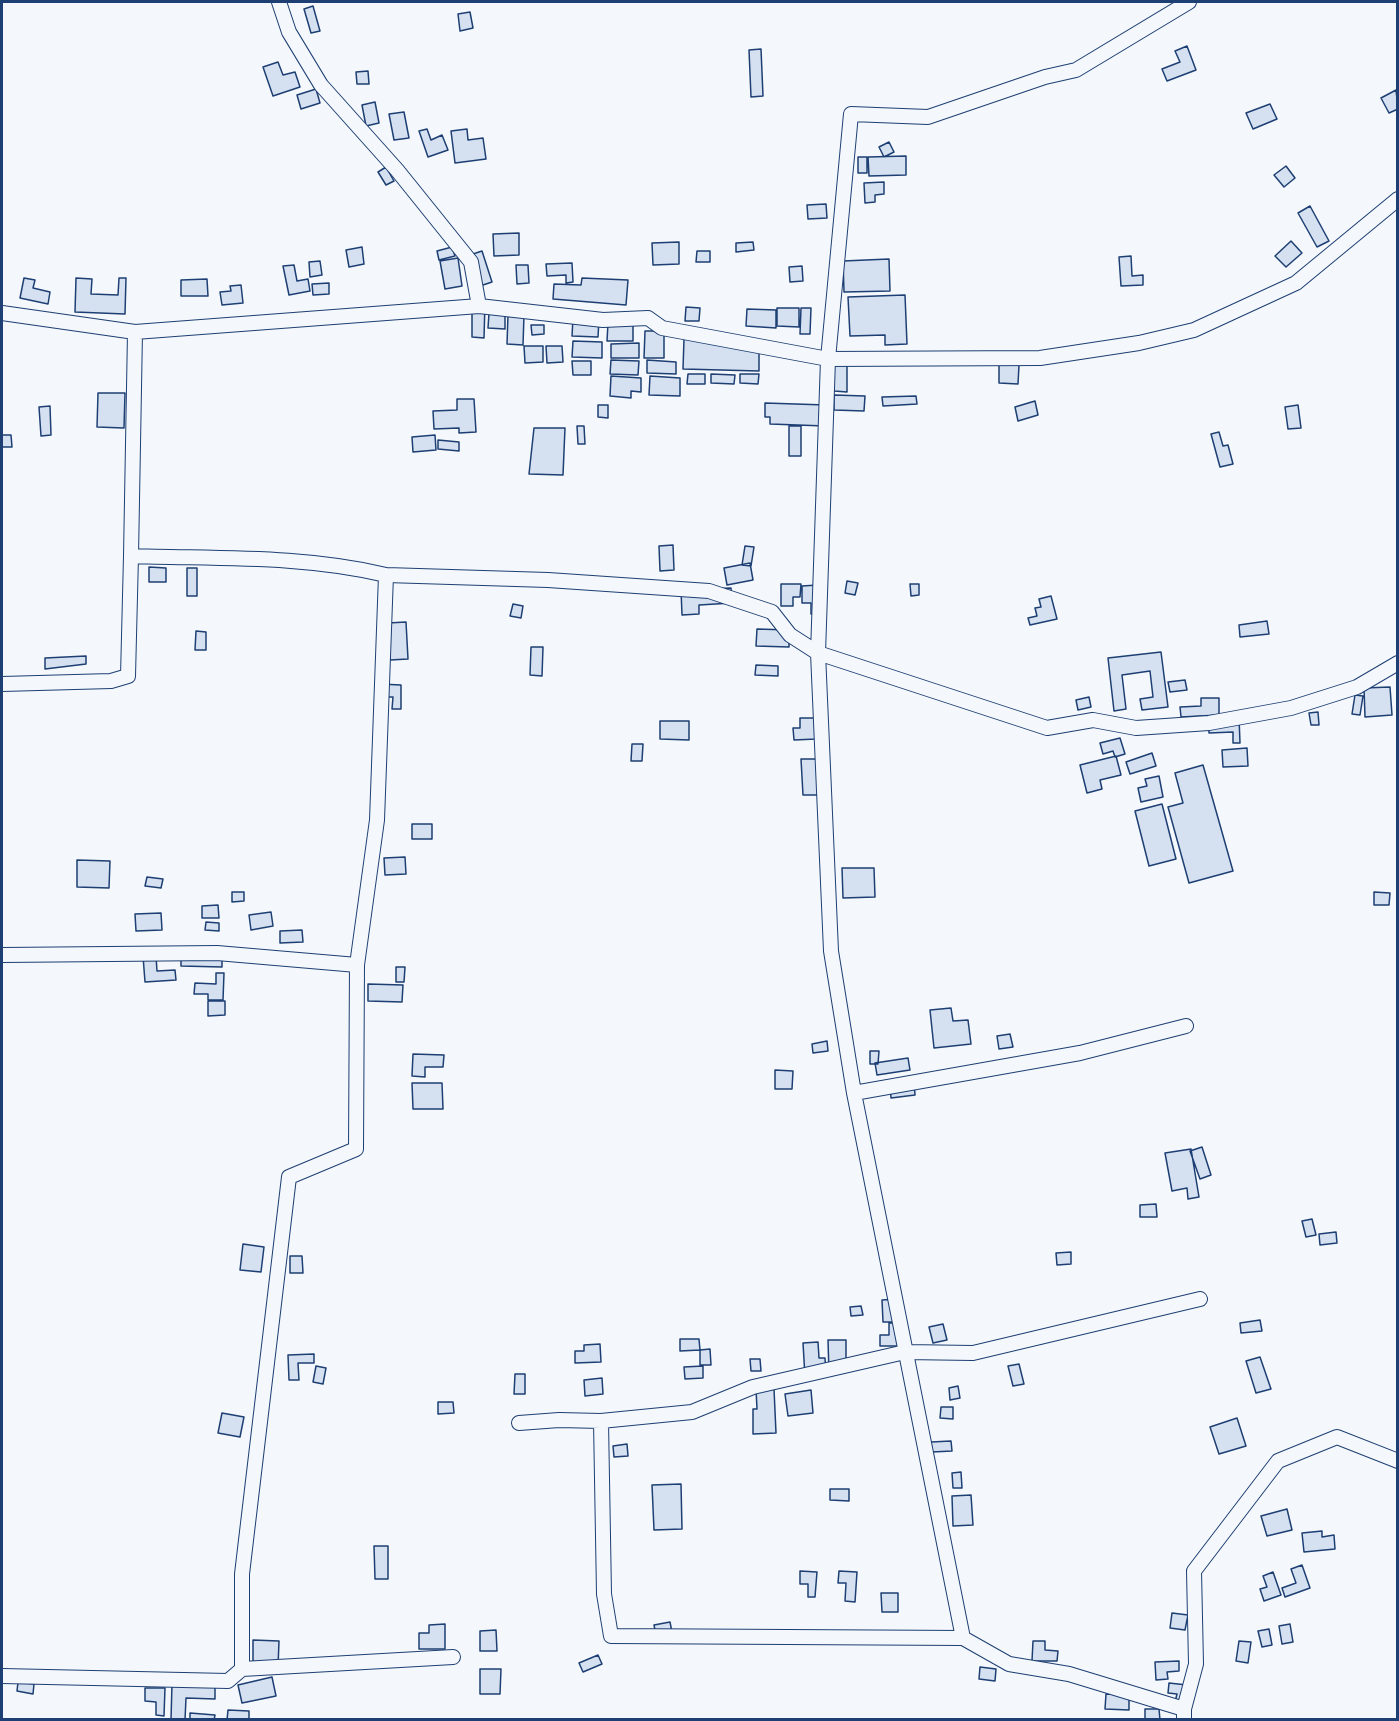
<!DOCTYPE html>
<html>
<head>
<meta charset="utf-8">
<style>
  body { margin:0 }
  #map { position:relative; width:1399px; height:1721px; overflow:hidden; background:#f4f7fb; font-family:Jost,sans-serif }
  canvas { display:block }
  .frame { position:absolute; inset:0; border:3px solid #1d3f73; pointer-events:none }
</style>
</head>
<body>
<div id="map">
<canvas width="1399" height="1721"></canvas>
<div class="frame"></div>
</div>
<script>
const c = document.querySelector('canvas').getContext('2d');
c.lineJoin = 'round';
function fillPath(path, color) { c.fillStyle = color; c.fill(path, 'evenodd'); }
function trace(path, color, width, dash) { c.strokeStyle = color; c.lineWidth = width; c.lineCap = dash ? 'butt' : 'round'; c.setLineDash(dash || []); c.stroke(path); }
const building = new Path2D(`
  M313 6 320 31 311 33 304 9Z
  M470 12 473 28 460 31 458 14Z
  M1187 46 1196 70 1167 81 1162 69 1180 62 1175 51Z
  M761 49 763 96 751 97 749 50Z
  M278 62 283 75 295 72 300 87 273 96 263 67Z
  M368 71 369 84H357L356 72Z
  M316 89 320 103 301 109 297 95Z
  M1396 90 1398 109 1389 113 1381 98Z
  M375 102 379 123 366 126 362 105Z
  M1270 104 1277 119 1253 129 1246 113Z
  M404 112 409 138 394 140 389 114Z
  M427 129 431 140 442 135 448 150 428 157 419 131Z
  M467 129 468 140 483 138 486 159 455 163 451 131Z
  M889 142 894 152 884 157 879 147Z
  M906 156V175L869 176 868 157Z
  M858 157H867V173H858Z
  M1286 166 1295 178 1284 187 1274 175Z
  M386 167 394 181 386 185 378 172Z
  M884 182V194L875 195V202L865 203 864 183Z
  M826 204 827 218 808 219 807 205Z
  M1310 206 1329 241 1317 247 1298 213Z
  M519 233V255L494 256 493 234Z
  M1291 241 1302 253 1286 267 1275 256Z
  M679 242V264L653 265 652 243Z
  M753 242 754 250 736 252V243Z
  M362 247 364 264 349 267 346 250Z
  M452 247 455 256 439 260 437 251Z
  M482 251 492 282 480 286 470 255Z
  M697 251H710V262H696Z
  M1131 256 1132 276 1143 275V285L1121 286 1119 257Z
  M458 258 462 286 445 289 440 261Z
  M889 259 890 291 844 292 843 261Z
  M320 261 322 275 310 277 309 262Z
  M572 263 573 282 566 283V275L547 276 546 264Z
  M294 265 297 281 308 279 310 291 289 295 283 266Z
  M516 265H528L529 283 517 284Z
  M802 266 803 281 790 282 789 267Z
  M24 278 35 280 33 288 50 292 48 304 20 298Z
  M76 278 92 279 91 294 118 295 119 278H126L125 314 75 312Z
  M582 278 628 280 626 305 553 299 554 284 581 285Z
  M207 279 208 296H181V280Z
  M329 283V294L313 295 312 284Z
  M241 285 243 303 222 305 220 292 231 291 230 286Z
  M905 295 907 344 885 345V335L850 336 848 297Z
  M472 302 485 303 484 338 472 337Z
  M686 307 700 308 699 321H685Z
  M777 308H799V327L777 326Z
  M801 308H811L810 334H800Z
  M747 309 776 310V328L746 326Z
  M489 313 505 314V329L488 328Z
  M508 315H524L523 345 507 344Z
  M573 318 599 319 598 337 572 336Z
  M608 323 633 324V341H607Z
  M531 325H544V334L532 335Z
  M645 331H664V358H644Z
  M684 339 759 342V371L683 369Z
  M573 341 602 342V358L572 357Z
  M639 343V358H611V344Z
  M524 346H543V362L525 363Z
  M546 346H562L563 362 547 363Z
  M611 360 639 361 638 375 610 374Z
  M647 360 676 362V374L647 373Z
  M572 361H591V375H573Z
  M834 363H847V392L834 391Z
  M999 365H1019L1018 384 999 383Z
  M688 374H705V384H687Z
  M711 374 735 375 734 384 711 383Z
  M740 374H759L758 384 740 383Z
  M611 376 641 378V392L631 391V398L610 396Z
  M650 376 680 378V396L649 395Z
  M98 393H125L124 428 97 427Z
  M834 395 865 396 864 411 834 410Z
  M916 396 917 404 883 406 882 397Z
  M457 399H474L476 432 459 433V428L434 429 433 411 457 410Z
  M1035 401 1038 415 1018 421 1015 407Z
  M765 403 826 405 825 426 770 424V417H765Z
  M598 405H608V418L598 417Z
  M1298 405 1301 428 1288 429 1285 407Z
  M50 406 51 435 41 436 39 407Z
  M577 426H584L585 444H578Z
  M789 426H801V456H789Z
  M534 428H565L563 475 529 474Z
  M1219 432 1223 446 1228 445 1233 464 1220 467 1211 434Z
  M2 435H11L12 447H2Z
  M435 435 436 450 413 452 412 437Z
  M438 440 459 442V451L438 449Z
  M673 545 674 570 660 571 659 546Z
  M745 546 754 547 751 566 742 565Z
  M750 563 753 580 727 585 724 568Z
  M149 567 166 568V582H149Z
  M187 568H197V596H187Z
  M847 581 858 583 855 595 845 593Z
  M781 584H801L800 597H793V606H781Z
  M910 584H919V595L911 596Z
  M818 585 819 613 811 614V603H802V586Z
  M731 588 732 603 699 605V614L682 615 681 590Z
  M1051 596 1057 619 1030 625 1028 618 1037 616 1035 608 1041 607 1039 599Z
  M513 604 523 606 521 618 510 616Z
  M1267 621 1269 634 1240 637 1239 625Z
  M406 622 408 659 390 660 388 623Z
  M757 629 789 630V647L756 646Z
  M196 631 206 632V650H195Z
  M531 647H543L542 676 530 675Z
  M1161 652 1168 707 1142 710 1140 699 1153 697 1150 671 1122 675 1126 709 1114 711 1108 658Z
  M86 656V664L45 669V658Z
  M756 665 778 666V676L755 675Z
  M1185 680 1187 690 1170 692 1168 682Z
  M380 684 401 685V709H392L393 697H380Z
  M1390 687 1392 715 1365 717 1364 688Z
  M1355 695 1363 696 1360 715 1352 714Z
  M1089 697 1091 707 1078 710 1076 700Z
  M1201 698H1219V715L1181 717 1180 707 1201 706Z
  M1318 712 1319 725H1311L1309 713Z
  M1239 717 1240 743H1233V732L1209 733 1208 718Z
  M800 718H815L816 739 794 740 793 728H800Z
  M660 721H689V740L660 739Z
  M1120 738 1125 754 1115 757 1113 751 1103 754 1100 743Z
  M632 744H643L642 761H631Z
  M1247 748 1248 766 1223 767 1222 750Z
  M1152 753 1156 766 1130 774 1126 762Z
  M1116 756 1121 775 1100 780 1102 789 1087 793 1080 765Z
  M801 759H821L822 795H803Z
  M1203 765 1233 871 1189 883 1168 807 1183 803 1175 773Z
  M1159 776 1163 797 1141 802 1138 788 1147 786 1145 779Z
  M1162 804 1176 859 1149 866 1135 811Z
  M412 824H432V839H412Z
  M405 857 406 874 385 875 384 858Z
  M77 860 110 861 109 888 77 887Z
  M842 868H874L875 897 843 898Z
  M147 877 163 879 161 888 145 886Z
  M232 892H244V901L232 902Z
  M1374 892 1390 893 1389 905H1374Z
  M218 905 219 918H202V906Z
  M271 912 273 926 251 930 249 915Z
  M161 913 162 930 136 931 135 914Z
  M206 922 219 923V931L205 930Z
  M302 930 303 942 280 943V931Z
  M181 953 222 954V967L181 966Z
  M143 956H156L157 971 175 970 176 980 145 982Z
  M396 967H405L404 982H396Z
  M216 973H224L223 1000H208V994H194L195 983 216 984Z
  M368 984 403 985 402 1002 368 1001Z
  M208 1001H225V1015L208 1016Z
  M951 1008 953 1021 968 1020 971 1044 934 1048 930 1010Z
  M1010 1034 1013 1047 999 1049 997 1036Z
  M827 1041 828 1051 813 1053 812 1044Z
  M870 1051H879L878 1064H870Z
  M413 1054 444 1055 443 1067H425V1077L412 1076Z
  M908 1058 910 1070 877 1075 875 1063Z
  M775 1070 793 1071 792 1089H775Z
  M914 1082 915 1095 891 1098 890 1085Z
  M412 1083H442L443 1109H413Z
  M1202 1147 1211 1175 1200 1179 1190 1151Z
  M1191 1149 1199 1197 1188 1199 1187 1188 1172 1191 1165 1153Z
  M1156 1204 1157 1217H1140V1205Z
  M1312 1219 1316 1235 1306 1237 1302 1221Z
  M1336 1232 1337 1243 1320 1245 1319 1234Z
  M243 1244 264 1247 261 1272 240 1270Z
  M1071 1252V1264L1057 1265 1056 1253Z
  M290 1256H302L303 1273H290Z
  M897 1299 898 1322H883L882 1300Z
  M861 1306 863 1315 851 1316 850 1307Z
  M1260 1320 1262 1331 1241 1333 1240 1323Z
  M889 1323H898L899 1346H880V1335H889Z
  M943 1324 947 1340 933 1343 929 1327Z
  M680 1339H699L700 1350 680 1351Z
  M828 1340H846V1372L829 1373Z
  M818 1342 819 1358H825L826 1376 805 1377 803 1343Z
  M600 1344 601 1362 575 1363V1351H584V1345Z
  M710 1349 711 1365H700V1350Z
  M314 1354V1363H298L299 1380H289L288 1355Z
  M1260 1357 1271 1389 1256 1393 1246 1361Z
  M750 1359H760L761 1371H751Z
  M1019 1364 1024 1384 1013 1386 1008 1366Z
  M316 1366 326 1368 323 1384 313 1382Z
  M703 1366V1378L685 1379 684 1367Z
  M515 1374H525V1394H514Z
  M602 1378 603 1394 585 1396 584 1380Z
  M958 1386 960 1398 950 1400 949 1388Z
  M756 1389H774L776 1433 753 1434V1409H757Z
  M811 1390 813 1413 788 1416 785 1394Z
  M438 1402H453L454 1413 438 1414Z
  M941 1407H953V1419L940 1418Z
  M222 1413 244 1417 240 1437 218 1433Z
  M1237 1418 1246 1446 1219 1454 1210 1427Z
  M951 1441 952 1451 932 1452 931 1442Z
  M627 1444 628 1456 614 1457 613 1446Z
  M961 1472 962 1488H953L952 1473Z
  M681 1484 682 1529 654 1530 652 1485Z
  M830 1489H849V1501L830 1500Z
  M971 1495 973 1525 953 1526 952 1496Z
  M1287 1509 1292 1530 1267 1536 1261 1516Z
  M1322 1531V1537L1334 1535 1335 1549 1304 1552 1302 1533Z
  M374 1546H388V1579H375Z
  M1302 1565 1310 1588 1285 1597 1282 1588 1296 1583 1291 1569Z
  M800 1571 817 1572 815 1597H808V1584H800Z
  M839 1571 857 1572 855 1602 845 1601 846 1583H838Z
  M1273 1572 1281 1595 1264 1601 1260 1589 1267 1587 1263 1576Z
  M881 1593H898V1612H882Z
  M1172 1613 1188 1615 1185 1630 1170 1628Z
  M670 1622 672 1632 656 1635 654 1625Z
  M445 1624V1649H419V1633H429V1625Z
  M1290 1624 1293 1642 1282 1644 1279 1626Z
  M1269 1629 1272 1645 1262 1647 1258 1631Z
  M496 1630 497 1651H480V1631Z
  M253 1640 279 1641 278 1667H253Z
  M1033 1641H1045V1650L1058 1651 1057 1661H1032Z
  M1239 1641 1251 1642 1248 1663 1236 1661Z
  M598 1655 602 1664 583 1672 579 1663Z
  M1179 1661V1671L1167 1672 1168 1679 1156 1680 1155 1662Z
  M980 1667 996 1669 995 1681 979 1679Z
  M480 1669H501L500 1694H480Z
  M272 1677 276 1696 242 1703 238 1685Z
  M18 1682 34 1684 33 1694 17 1691Z
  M172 1683 215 1684V1699L186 1698 185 1720H171Z
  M1169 1683 1187 1685 1185 1703 1175 1702 1177 1694 1168 1693Z
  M145 1688H165L164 1716 156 1715V1702L145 1701Z
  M1106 1694 1129 1695V1710L1105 1709Z
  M1145 1709H1159L1160 1720H1145Z
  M228 1710 249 1711V1720H227Z
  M190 1713 215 1715 214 1720H190Z`);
fillPath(building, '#d5e0f0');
trace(building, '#1d3f73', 1.5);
const minor = new Path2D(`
  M279 2 289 32 321 85 397 170 471 262 479 306 135 332 131 556C216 559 303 555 386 575L548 580 709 591 772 612 790 635 818 653 1047 728 1093 720 1136 728 1209 723 1291 708 1357 687 1398 663
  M479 306 603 320 648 318 662 328 828 359 1040 358 1139 343 1194 330 1296 283 1398 199
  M2 313 135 332
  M2 684 111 681 128 676 131 556
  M2 955 217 953 357 965
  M854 1093 1080 1053 1186 1026
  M519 1423 559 1420 601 1421
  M963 1638 611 1636 604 1594 601 1421 692 1412 753 1387 905 1352 973 1353 1200 1299
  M242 1669V1574L289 1177 356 1149 357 965 377 820 386 575
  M2 1676 228 1681 242 1669 453 1657
  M1184 1709 1069 1674 1009 1664 963 1638 854 1093 831 951 818 653 828 359 851 114 928 117 1045 77 1076 70 1189 2
  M1184 1720V1709L1196 1664 1194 1571 1278 1461 1337 1437 1398 1461`);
trace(minor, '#1d3f73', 16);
trace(minor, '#f4f7fb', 14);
</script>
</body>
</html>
